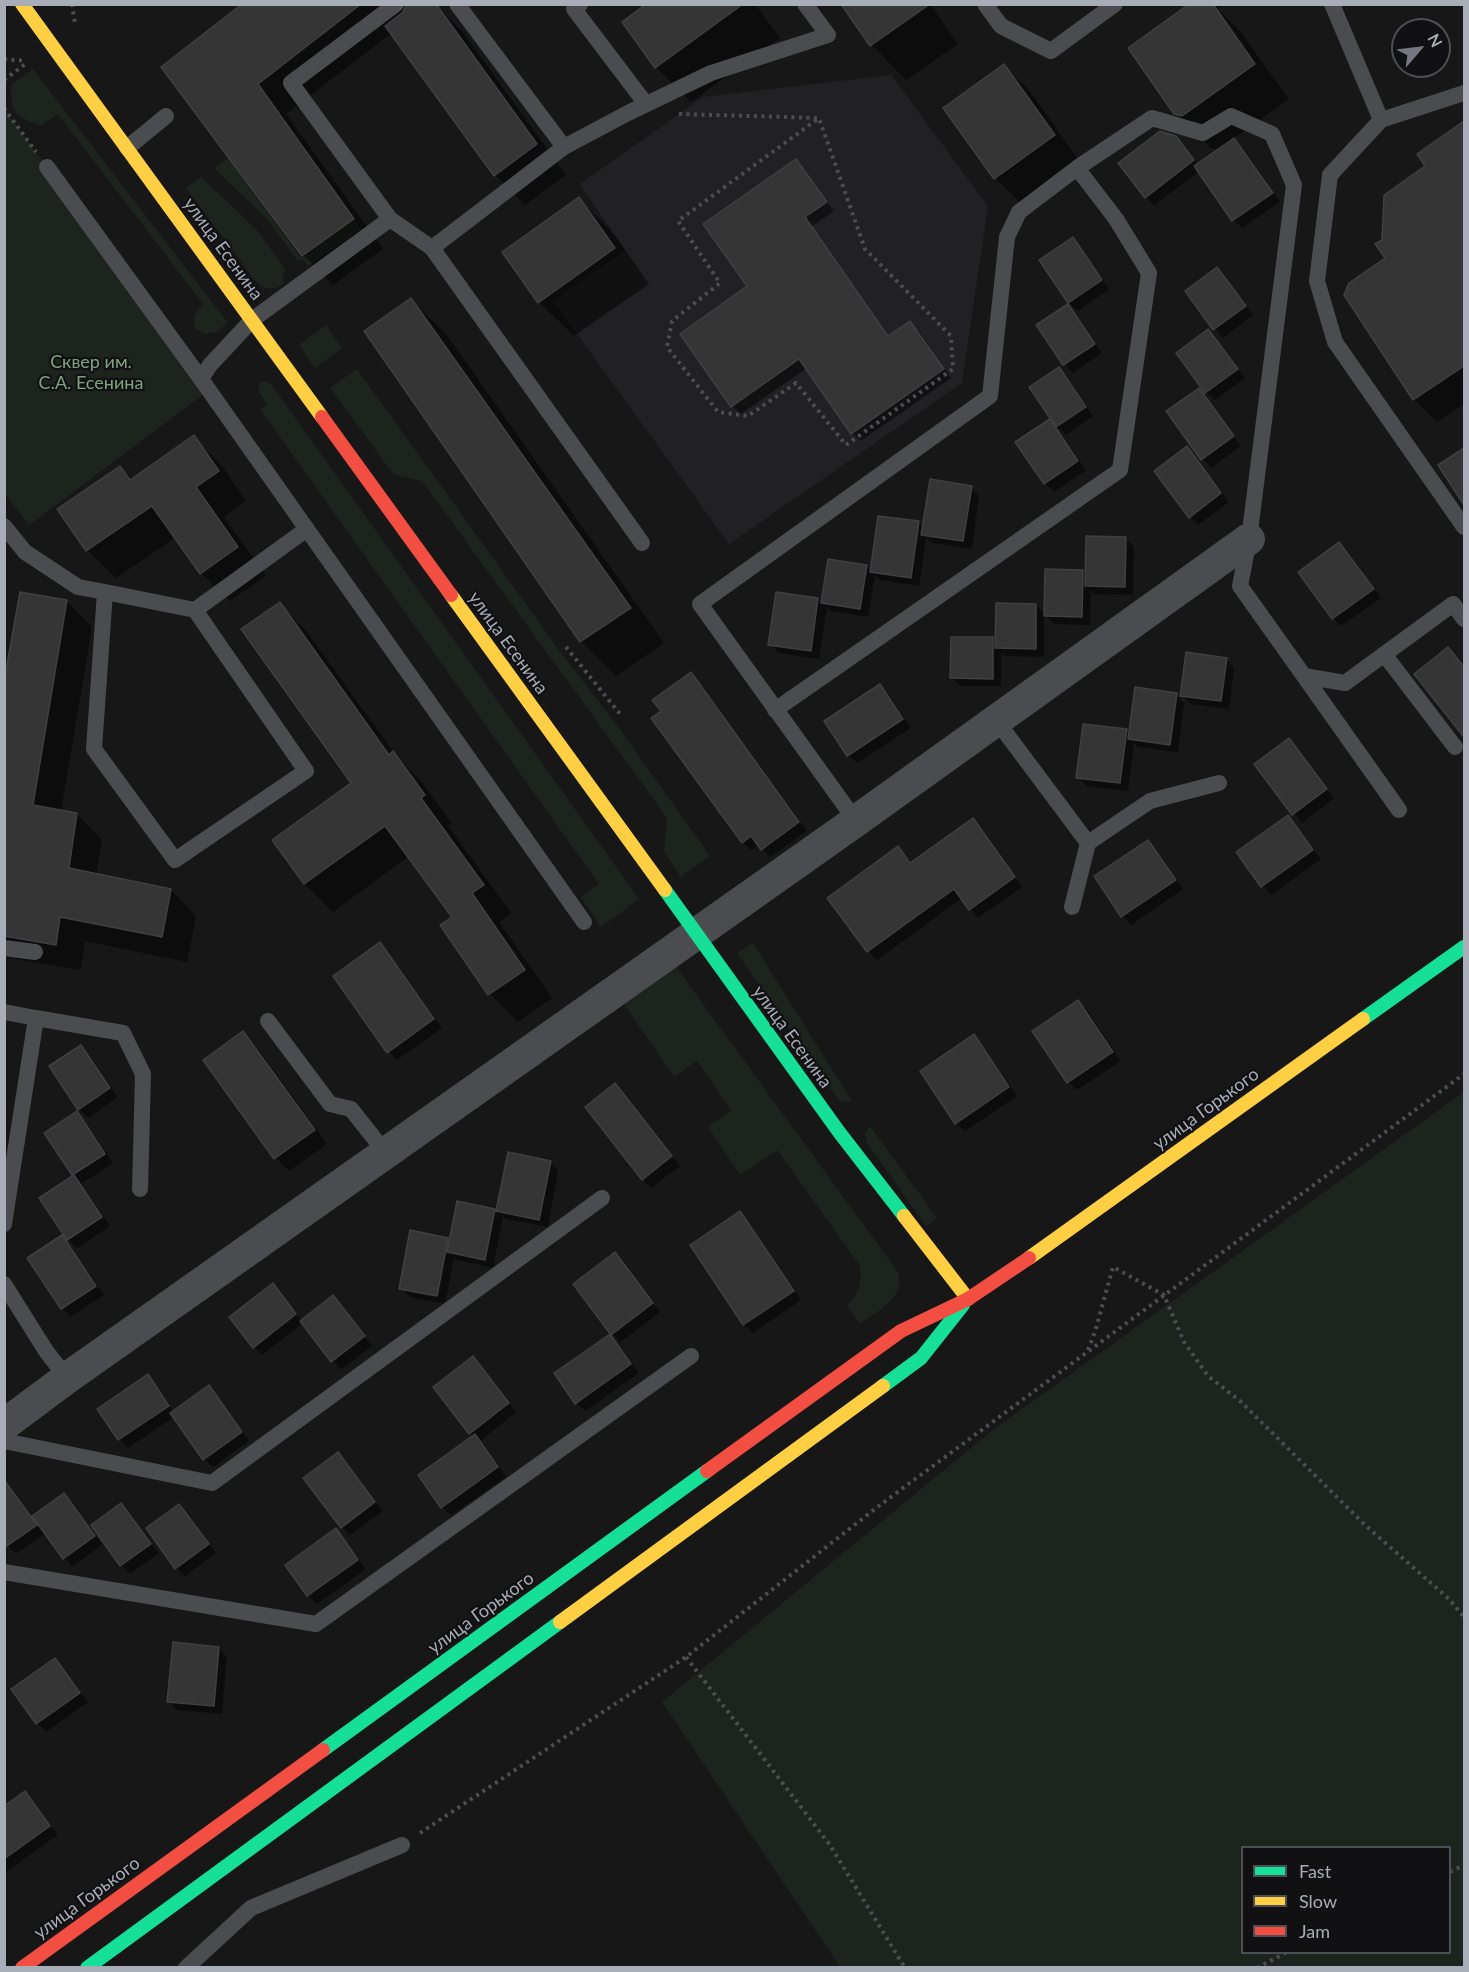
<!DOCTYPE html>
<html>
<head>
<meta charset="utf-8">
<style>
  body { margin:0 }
  #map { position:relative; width:1469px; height:1972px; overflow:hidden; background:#171717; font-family:Lato,sans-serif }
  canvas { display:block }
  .frame { position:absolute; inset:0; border:6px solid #a8adb8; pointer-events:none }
  .legend { position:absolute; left:1241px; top:1846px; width:210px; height:108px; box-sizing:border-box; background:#111113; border:2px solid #4d4f55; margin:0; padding:8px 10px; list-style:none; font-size:18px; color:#a8adb8 }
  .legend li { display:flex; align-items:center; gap:12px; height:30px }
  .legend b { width:30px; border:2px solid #4d4f55 }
  .north { position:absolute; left:1391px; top:18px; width:60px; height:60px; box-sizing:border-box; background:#111113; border:2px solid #4d4f55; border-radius:50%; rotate:62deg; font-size:16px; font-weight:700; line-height:24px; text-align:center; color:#a8adb8 }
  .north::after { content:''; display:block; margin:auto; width:21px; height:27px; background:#757880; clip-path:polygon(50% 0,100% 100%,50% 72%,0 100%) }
</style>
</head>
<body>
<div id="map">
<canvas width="1469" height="1972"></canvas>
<div class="frame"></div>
<ul class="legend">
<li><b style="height:8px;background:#16e098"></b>Fast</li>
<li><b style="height:8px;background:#ffcf43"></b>Slow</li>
<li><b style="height:8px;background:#f24e42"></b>Jam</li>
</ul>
<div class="north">N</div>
</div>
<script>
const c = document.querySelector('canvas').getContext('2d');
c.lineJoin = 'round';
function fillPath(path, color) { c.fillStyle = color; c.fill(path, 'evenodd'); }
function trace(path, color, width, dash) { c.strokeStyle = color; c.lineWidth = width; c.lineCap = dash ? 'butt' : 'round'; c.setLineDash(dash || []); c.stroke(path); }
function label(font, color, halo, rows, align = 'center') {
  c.font = font + ' Lato,sans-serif'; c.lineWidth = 4.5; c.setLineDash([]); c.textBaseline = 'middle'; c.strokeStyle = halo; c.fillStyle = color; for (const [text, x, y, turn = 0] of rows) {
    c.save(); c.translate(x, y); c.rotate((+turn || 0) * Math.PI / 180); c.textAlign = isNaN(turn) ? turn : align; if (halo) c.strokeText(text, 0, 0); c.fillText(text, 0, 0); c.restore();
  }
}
fillPath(new Path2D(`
  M891 75 988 206 962 383 729 544 553 301 625 251 580 184 703 97Z`), '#212123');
fillPath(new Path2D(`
  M33 69 228 323 216 332 205 334 196 329C191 317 195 313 203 304L58 114 41 125C14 117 11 113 11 85Z
  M4 108 209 390 29 525 5 494Z
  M228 158 301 258 355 220 361 229 308 266 305 261 297 260 269 221 214 168Z
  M201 177 257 230 285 269 282 279 285 283C275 291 264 290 255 281L186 188Z
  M326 325 342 348 315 368 299 345Z
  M357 369 562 654 616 724 710 856 681 877 664 852 667 818 422 481 394 475 330 388Z
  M264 381 271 384 639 899 601 927 581 897 599 884 260 409 267 404 259 392V384Z
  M753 943 852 1101 844 1102 838 1099 737 953Z
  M676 967 898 1272C906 1298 877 1311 860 1324L847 1306C859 1293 862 1283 860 1266L777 1150 740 1175 708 1127 731 1110 697 1061 674 1077 623 1003Z
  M1464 1092V1967H840L662 1702 994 1429ZM1242 1848H1450V1952H1242Z
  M870 1126 937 1218 926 1226 867 1143 865 1134Z`), '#1d241e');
fillPath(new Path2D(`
  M245 4H435L462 31 566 175 525 205 495 175 392 33 286 114 383 249 333 285 303 255 163 68Z
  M648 4H755L780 38 691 102 656 67Z
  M843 4H930L958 44 906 80 872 45Z
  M1192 4H1224L1218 9 1239 30 1289 99 1233 139 1243 148 1280 202 1242 228 1234 220 1200 171 1154 205 1146 197 1175 137 1198 165 1219 150 1211 148 1175 113Z
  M1004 66 1030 91 1079 161 1021 203 995 178Z
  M1461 125 1464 129V404L1437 422 1414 399 1383 241 1427 167Z
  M796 161 804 169 834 211 812 226 890 337 910 323 919 331 951 378 861 441 852 433 807 368 741 414 732 406 749 287Z
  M579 199 614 234 649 284 574 336 539 302Z
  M1073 239 1081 248 1109 289 1078 311 1069 303 1041 261Z
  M1217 269 1253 315 1223 338 1187 292Z
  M411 300 446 334 664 643 616 676 581 641 366 331Z
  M1068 306 1076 314 1102 353 1073 373 1065 364 1039 326Z
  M1208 331 1245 378 1215 400 1206 392Z
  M1059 369 1067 377 1093 416 1066 435 1059 428 1058 429 1086 470 1054 492 1045 483 1049 421 1056 427 1057 426 1031 388Z
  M1198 390 1207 398 1241 446 1211 468 1203 459 1168 411Z
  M193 437 222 466 246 501 224 517 266 576 230 601 201 573 175 538 116 578 87 550 120 468 133 480Z
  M1187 448 1229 502 1198 525 1190 517Z
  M1464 450V503L1440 466Z
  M971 487 979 496 972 549 932 543 926 538 919 586 880 580 875 575 868 617 831 611 827 606 819 659 779 653 770 644 818 600 822 604 829 561 866 566 871 571 919 523 924 528Z
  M1126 539 1134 547 1133 595 1095 594 1091 590 1090 625 1054 624 1044 614V657L1006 656 1001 652V686H960L951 677 993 639 997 643 1036 605 1046 615 1083 571 1087 575Z
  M1339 544 1348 552 1381 598 1341 626 1333 618Z
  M67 602 92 627 61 811 77 814 102 840 96 876 171 890 196 916 187 962 85 941 81 970 4 957V690Z
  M279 604 307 632 397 757 421 781 452 824 448 826 511 913 499 922 552 998 518 1022 490 994 454 917 409 856 333 912 305 884 353 783Z
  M1448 649 1464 666V735L1416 674Z
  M1226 659 1234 668 1229 709 1191 704 1182 695Z
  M690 674 699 682 807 831 770 857 759 845 751 850 743 842 663 712Z
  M880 686 888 694 911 728 857 763 848 755Z
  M1176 695 1184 703 1178 752 1138 747 1134 743 1128 791 1087 786 1078 777 1126 731 1130 735Z
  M1289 740 1334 798 1302 823 1256 765Z
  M1288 817 1321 859 1271 895 1238 853Z
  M973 820 982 829 1022 887 978 918 962 898 877 960 868 951 830 898 897 848 912 864Z
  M1148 841 1156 850 1183 889 1131 925 1123 916 1096 877Z
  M379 944 388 953 442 1028 397 1060 389 1052Z
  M1078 1002 1087 1010 1121 1061 1077 1090 1068 1082Z
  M243 1033 256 1046 327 1144 289 1171 276 1158 205 1060Z
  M973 1036 982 1045 1017 1096 965 1131 956 1123Z
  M81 1047 89 1055 118 1097 88 1118 79 1109Z
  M615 1085 680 1166 651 1188 643 1179Z
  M76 1113 85 1122 113 1163 81 1184 110 1226 77 1248 68 1239 41 1198 75 1176 46 1133Z
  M509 1154 550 1162 558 1171 548 1227 506 1219 503 1216 493 1268 457 1260 454 1257 445 1304 410 1297 401 1288 447 1239 450 1242 494 1210 497 1213Z
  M740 1213 748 1222 801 1300 753 1333 744 1324 692 1246Z
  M62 1237 70 1246 104 1295 70 1317 62 1308 29 1259Z
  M623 1263 660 1312 621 1342 612 1334Z
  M273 1285 302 1321 333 1297 372 1346 341 1370 303 1323 262 1355 254 1347Z
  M610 1336 618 1344 639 1373 585 1411 577 1403Z
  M473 1358 516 1412 480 1441 506 1477 451 1515 442 1507 474 1437 435 1387Z
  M148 1376 156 1385 174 1412 209 1387 217 1396 249 1441 213 1467 204 1459 174 1417 128 1448 119 1439 99 1409Z
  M338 1454 383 1511 350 1535 342 1527Z
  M5 1482 32 1517 64 1495 72 1503 102 1545 72 1567 45 1533 16 1554 4 1542Z
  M121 1505 159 1553 130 1574 122 1565 93 1525Z
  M179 1506 216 1553 185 1576 176 1568Z
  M335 1530 366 1569 317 1604 308 1595 287 1565Z
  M219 1648 227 1657 222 1714 177 1710 169 1702Z
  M55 1660 88 1702 46 1732 37 1723 13 1690Z
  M25 1793 58 1835 4 1873V1808Z`), '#0007');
const building = new Path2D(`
  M242 4H361L258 84 354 219 302 256 161 67Z
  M406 4H436L537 144 494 176 385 26 403 12Z
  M646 4H743L655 68 622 22Z
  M841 4H930L870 46Z
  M1189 4H1213L1255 64 1182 116 1174 114 1128 48Z
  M1004 64 1055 135 994 179 943 108Z
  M1464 121V366L1413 400 1344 295 1349 283 1385 258 1375 244 1382 240 1384 195 1425 166 1417 154Z
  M1160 131 1176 136 1194 160 1145 198 1118 163Z
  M1234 138 1273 193 1232 221 1194 166Z
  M796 159 827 202 805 217 888 336 910 321 944 369 851 434 799 359 731 407 680 334 747 286 703 224Z
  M579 197 615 248 538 303 502 252Z
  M1073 237 1102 280 1068 303 1039 260Z
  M1217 267 1246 306 1213 330 1185 291Z
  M411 298 631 608 580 642 364 331Z
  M1068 304 1095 344 1063 365 1036 325Z
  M1208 329 1238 369 1205 393 1176 353Z
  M1059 367 1086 407 1056 427 1029 387Z
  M1199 388 1234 436 1201 460 1166 411Z
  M1050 419 1078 461 1044 484 1015 442Z
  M194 435 219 471 196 487 238 547 200 574 152 506 86 551 57 509 120 466 130 480Z
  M1187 446 1221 493 1189 518 1154 471Z
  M1464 448V505L1438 465Z
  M930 479 972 486 963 541 921 535Z
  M878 516 919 521 911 578 870 572Z
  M1086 536 1126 537 1125 587 1085 586Z
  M1339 542 1374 589 1332 619 1298 572Z
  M828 559 867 565 860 609 821 603Z
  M1045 569 1083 570 1082 617 1044 616Z
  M20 592 67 600 33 805 77 813 69 868 171 889 162 937 60 917 56 945 4 936V682Z
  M776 592 818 598 811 651 768 645Z
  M280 602 389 755 393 751 425 795 421 798 484 885 472 893 525 970 488 995 440 925 452 917 385 826 304 884 272 840 351 783 241 629Z
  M996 603 1036 604V649L995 648Z
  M951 637H993V679L950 678Z
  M1448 647 1464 667V737L1414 674Z
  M1186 652 1227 658 1221 701 1180 696Z
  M691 672 799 822 761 850 751 836 742 843 651 718 661 711 652 700Z
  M880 684 903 719 847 756 824 721Z
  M1135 687 1177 693 1170 745 1128 739Z
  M1083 724 1127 729 1120 783 1076 778Z
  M1289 738 1327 789 1292 815 1254 764Z
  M1288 815 1313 850 1261 887 1236 852Z
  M973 818 1015 877 969 910 954 889 867 952 827 898 898 846 910 863Z
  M1148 840 1176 880 1121 917 1094 876Z
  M380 942 434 1019 387 1053 333 976Z
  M1078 1000 1113 1052 1067 1083 1032 1031Z
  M243 1031 315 1130 274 1159 203 1060Z
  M974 1034 1009 1087 955 1124 920 1071Z
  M81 1045 110 1088 78 1110 49 1066Z
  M615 1083 672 1156 642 1180 585 1107Z
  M77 1111 105 1154 72 1175 44 1133Z
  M508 1152 551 1161 539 1220 496 1211Z
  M74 1175 102 1217 67 1240 39 1198Z
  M457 1201 495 1209 485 1260 447 1252Z
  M740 1211 794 1291 743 1325 690 1245Z
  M410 1230 448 1238 437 1296 399 1289Z
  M62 1235 96 1286 61 1309 27 1258Z
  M615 1252 653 1303 611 1335 573 1284Z
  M273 1283 296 1314 253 1348 229 1317Z
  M333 1295 365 1336 331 1362 300 1321Z
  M610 1334 631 1364 575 1404 554 1373Z
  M473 1356 509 1403 469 1434 433 1387Z
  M148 1374 169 1406 118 1440 97 1409Z
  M209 1385 242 1432 203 1460 170 1413Z
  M475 1434 498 1467 441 1508 418 1475Z
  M338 1452 375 1502 341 1528 303 1478Z
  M4 1480 37 1525 4 1548Z
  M64 1493 95 1536 63 1559 32 1516Z
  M121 1503 151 1544 120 1566 91 1525Z
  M179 1504 209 1544 175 1569 146 1528Z
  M336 1528 358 1560 307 1596 285 1565Z
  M173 1642 219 1647 214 1706 167 1702Z
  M55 1658 80 1693 36 1724 11 1689Z
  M25 1791 50 1826 4 1859V1806Z`);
fillPath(building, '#353536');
trace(building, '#3f4043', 1.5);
trace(new Path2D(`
  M72 4 75 24
  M4 59 26 61
  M4 80 28 62
  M4 108 36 152
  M679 114 819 118 865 249 951 336 953 369 846 445 796 383 748 416 718 412 667 347 672 321 720 283 678 221 819 118
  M566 647 620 714
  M1088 1350 1095 1332 1113 1267 1164 1295 1184 1342 1208 1376 1240 1401 1365 1525 1449 1599 1464 1617
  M686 1657 830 1845 905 1968
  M420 1833 686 1657 880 1505 1464 1074
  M1450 1872 1464 1865
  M1257 1968 1287 1952`), '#4d4e52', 4, [3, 4.5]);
trace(new Path2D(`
  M396 4 291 83 390 219 252 320 210 365 201 379 584 922
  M457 4 564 147
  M580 4 574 9 646 104
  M985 4 1001 26 1051 51 1115 4
  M1332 4 1381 120 1330 175 1317 281 1335 342 1464 527
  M1381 120 1464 93
  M127 148 166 116
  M47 167 201 379
  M1077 168 1152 118 1203 133 1231 116 1272 134 1294 185 1249 539 1240 586 1304 676 1345 683 1453 604 1464 619
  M390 219 432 248 564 147 628 113 711 73 828 35 805 4
  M432 248 642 543
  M4 526 25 552 78 587 105 592
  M195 610 105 592 94 749 175 860 306 771 195 610 307 529
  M1384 654 1455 747
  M1304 676 1399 810
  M775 710 1120 470 1149 273 1116 219 1077 168 1019 212 1007 237 990 396 700 604 856 821
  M996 720 1088 843 1150 801 1219 783
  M1072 907 1088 843
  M4 948 35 952
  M4 1012 36 1018
  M268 1021 330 1104 351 1109 385 1152
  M4 1224 36 1018 123 1033 143 1074 140 1189
  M4 1284 46 1351 67 1378
  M4 1441 212 1483 602 1198
  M4 1572 316 1624 691 1356
  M186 1968 251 1908 402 1845`), '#4b4c50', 16);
trace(new Path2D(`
  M4 1425 67 1378 856 821 1249 539`), '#4b4c50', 32);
trace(new Path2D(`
  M665 890 839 1132 904 1216
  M1363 1019 1464 947
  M883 1386 921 1358 963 1305
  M323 1750 707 1471
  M87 1968 560 1622`), '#16e098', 14);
trace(new Path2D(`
  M22 4 322 417
  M451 595 665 890
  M904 1216 968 1299
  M1029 1258 1363 1019
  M560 1622 883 1386`), '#ffcf43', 14);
trace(new Path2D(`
  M322 417 451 595
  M707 1471 901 1331 968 1299 1029 1258
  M22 1968 323 1750`), '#f24e42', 14);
label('18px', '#a8adb8', '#111113', [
  ["улица Есенина",223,249,54],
  ["улица Есенина",508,643,54],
  ["улица Есенина",792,1037,54],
  ["улица Горького",1206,1109,-36],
  ["улица Горького",481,1613,-36],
  ["улица Горького",87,1898,-36]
]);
label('18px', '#7fa381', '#111113', [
  ["Сквер им.",91,362],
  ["С.А. Есенина",91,383]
]);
</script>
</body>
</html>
